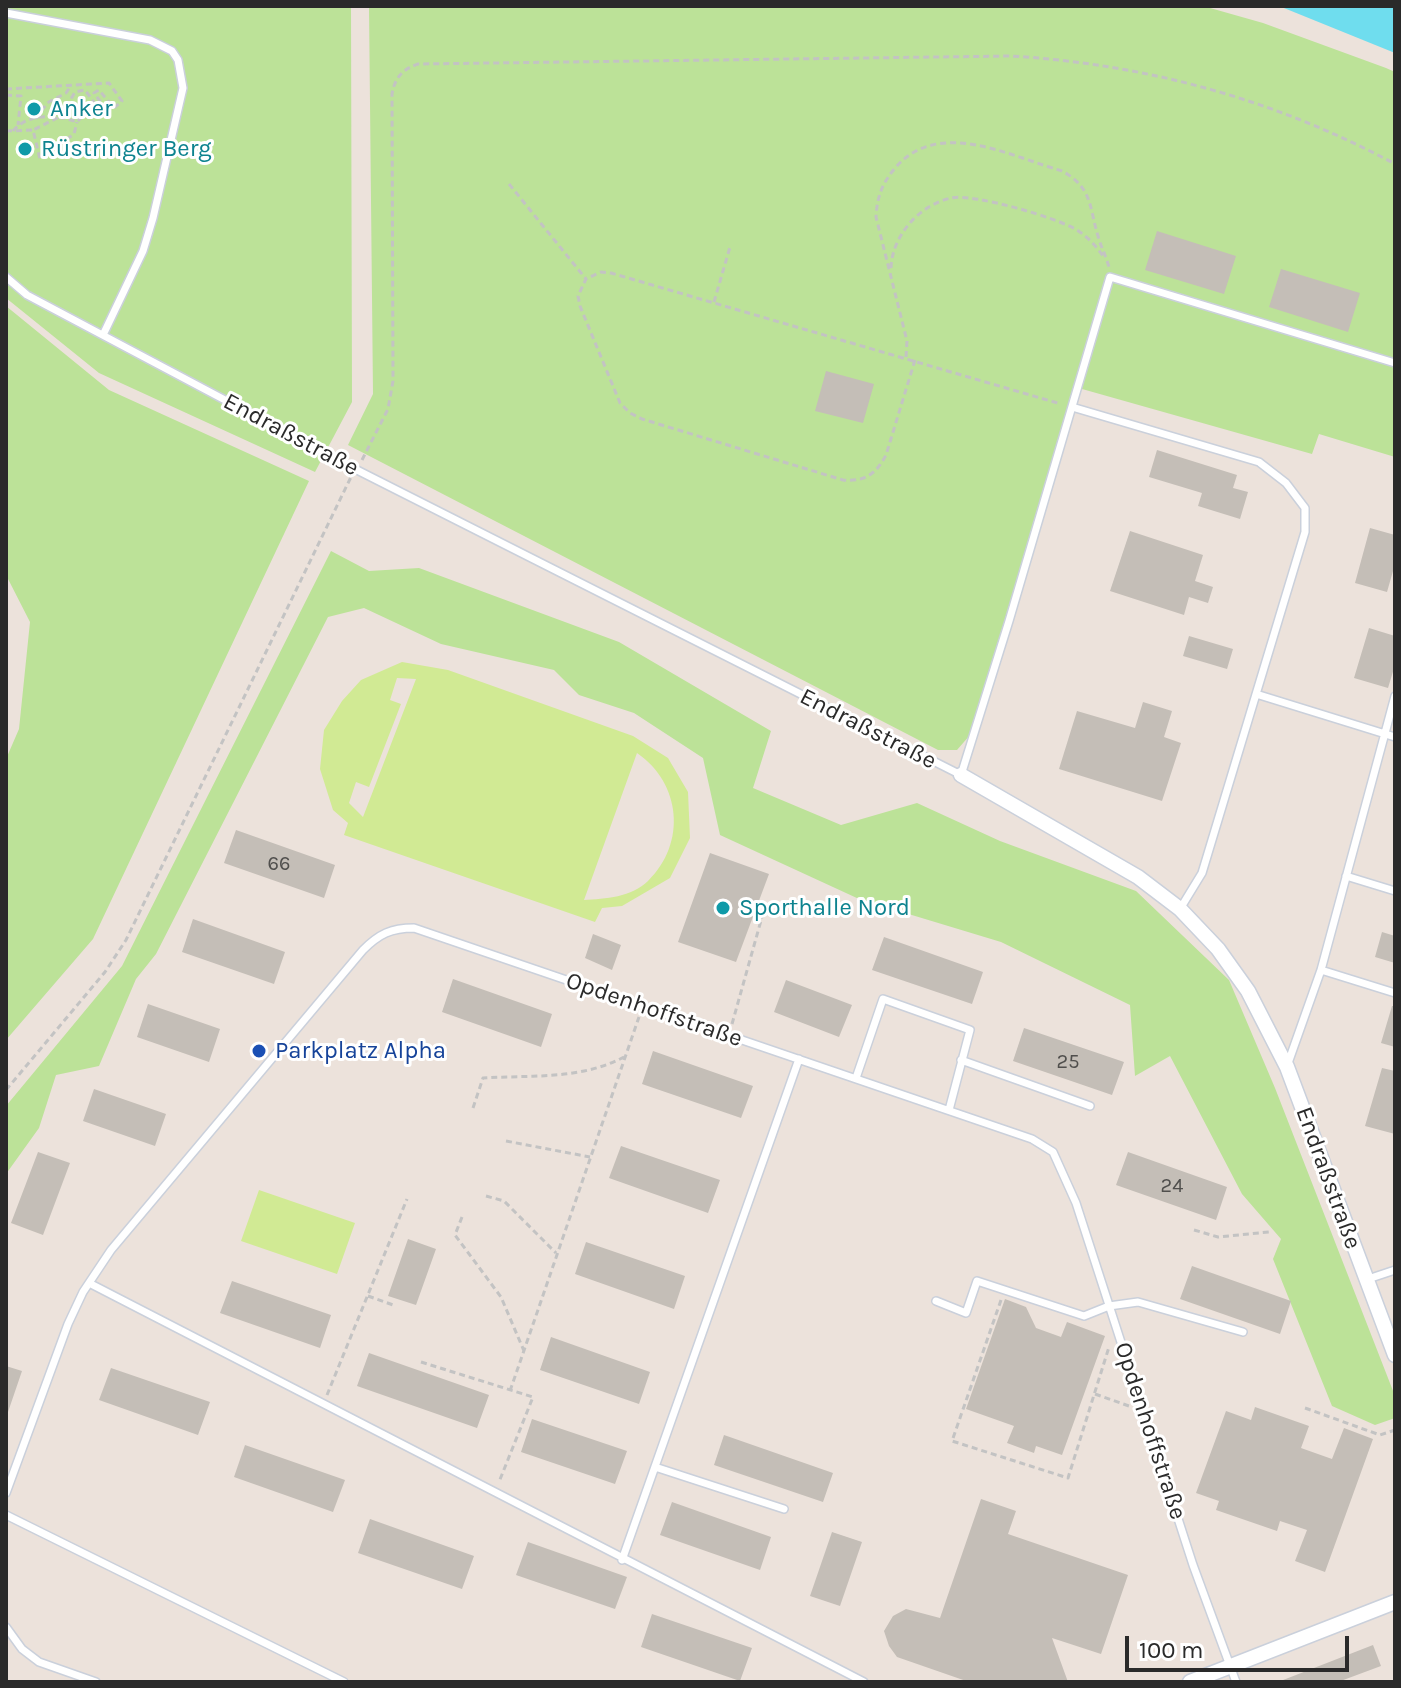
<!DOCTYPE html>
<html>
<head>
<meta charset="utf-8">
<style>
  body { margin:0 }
  #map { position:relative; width:1401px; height:1688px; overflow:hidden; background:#ece2db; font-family:Karla,sans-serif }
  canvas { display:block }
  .frame { position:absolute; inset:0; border:8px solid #2a2a2a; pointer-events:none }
  .scale { position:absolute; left:1125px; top:1636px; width:224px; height:36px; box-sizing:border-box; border:4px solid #2a2a2a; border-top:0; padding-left:10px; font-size:24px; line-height:28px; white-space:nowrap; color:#2a2a2a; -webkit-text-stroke:6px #fff; paint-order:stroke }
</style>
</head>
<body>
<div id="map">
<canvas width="1401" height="1688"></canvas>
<div class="frame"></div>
<div class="scale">100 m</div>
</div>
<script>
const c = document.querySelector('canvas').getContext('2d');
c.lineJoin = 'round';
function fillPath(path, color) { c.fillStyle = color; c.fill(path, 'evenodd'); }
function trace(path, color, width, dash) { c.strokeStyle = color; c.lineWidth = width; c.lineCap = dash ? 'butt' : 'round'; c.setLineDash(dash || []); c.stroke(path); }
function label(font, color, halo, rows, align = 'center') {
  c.font = font + ' Karla,sans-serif'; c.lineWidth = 6; c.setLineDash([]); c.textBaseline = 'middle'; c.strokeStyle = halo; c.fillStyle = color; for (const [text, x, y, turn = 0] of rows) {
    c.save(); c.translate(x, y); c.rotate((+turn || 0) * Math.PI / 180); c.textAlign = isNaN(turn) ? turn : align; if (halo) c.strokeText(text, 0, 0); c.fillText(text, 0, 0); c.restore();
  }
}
fillPath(new Path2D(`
  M6 6 351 8 352 402 315 472 99 373 6 298Z
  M369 6H1203L1263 23 1386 68 1395 72V457L1319 434 1312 454 1075 387 970 735 957 750H938L348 445 373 394Z
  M6 306 109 390 309 481 93 939 6 1040V759L19 729 30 622 6 575Z
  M331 551 369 571 419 568 619 642 771 731 753 788 841 825 917 803 1000 841 1136 891 1229 980 1275 1088 1395 1396V1418L1375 1425 1332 1406 1273 1259 1281 1239 1242 1194 1170 1056 1135 1076 1130 1005 1001 942 859 899 720 835 703 758 634 713 579 695 554 670 441 644 364 608 328 617 156 954 136 979 99 1066 56 1075 39 1128 6 1174V1106L122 966Z`), '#bce298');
fillPath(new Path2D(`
  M402 662 448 670 633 736 668 758 688 792 690 838 670 878 622 906 602 908 595 922 344 835 348 823 333 810 320 769 324 730 342 701 361 680ZM397 678 416 679 363 817 349 803 356 782 369 787 401 704 390 700ZM637 753C681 783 687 843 648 881 632 897 605 899 584 900Z
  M259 1190 355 1223 337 1274 241 1241Z`), '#d1ea94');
fillPath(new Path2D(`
  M1279 6H1395V53Z`), '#6fddee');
fillPath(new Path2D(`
  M1157 231 1236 256 1224 294 1145 270Z
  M1281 269 1360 293 1348 332 1269 307Z
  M826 371 874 384 863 423 815 411Z
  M1157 450 1237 475 1233 488 1248 492 1240 519 1198 506 1202 493 1149 477Z
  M1370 528 1395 535V564L1387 592 1355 583Z
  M1130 531 1203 555 1195 581 1213 587 1208 603 1189 597 1184 615 1110 591Z
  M1369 628 1395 636V665L1388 688 1354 678Z
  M1189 636 1233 649 1227 669 1183 656Z
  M1143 702 1172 711 1164 737 1181 743 1162 801 1059 769 1077 711 1135 728Z
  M236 830 335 865 324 898 224 863Z
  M710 853 769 874 736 962 678 942Z
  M193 919 285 952 274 984 182 952Z
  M1382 932 1395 936V963L1375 957Z
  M593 934 621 945 612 970 585 958Z
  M884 937 983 972 972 1004 872 970Z
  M453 979 552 1014 541 1047 442 1012Z
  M786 980 852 1005 839 1037 774 1012Z
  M148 1004 220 1029 209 1062 137 1037Z
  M1392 1006H1395V1047L1381 1043Z
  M1024 1028 1124 1062 1112 1095 1013 1061Z
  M653 1051 753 1086 741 1118 642 1084Z
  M1382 1068 1395 1071V1134L1365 1126Z
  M94 1089 166 1114 155 1146 83 1121Z
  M621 1146 720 1180 708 1213 609 1178Z
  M38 1152 70 1163 43 1235 11 1223Z
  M1128 1152 1227 1187 1216 1220 1116 1185Z
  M408 1239 436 1249 416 1305 388 1296Z
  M586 1242 685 1276 674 1309 575 1274Z
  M1192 1266 1291 1301 1280 1334 1180 1299Z
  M232 1281 331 1315 320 1348 220 1313Z
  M1005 1299 1026 1307 1036 1328 1061 1337 1067 1322 1105 1336 1062 1455 1036 1446 1034 1453 1007 1443 1014 1426 966 1409Z
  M551 1337 650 1372 639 1404 540 1370Z
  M369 1353 489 1395 477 1428 357 1386Z
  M6 1366 22 1371 8 1412H6Z
  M111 1368 210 1402 198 1435 99 1400Z
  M1255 1407 1309 1426 1301 1448 1332 1459 1344 1428 1373 1439 1325 1572 1295 1561 1307 1530 1280 1521 1277 1531 1216 1510 1219 1501 1196 1493 1226 1411 1251 1420Z
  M532 1419 627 1451 615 1484 521 1452Z
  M724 1435 833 1473 823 1502 714 1465Z
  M245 1445 345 1480 333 1512 234 1477Z
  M981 1499 1016 1511 1008 1534 1128 1575 1101 1654 1052 1638 1068 1682H969L897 1657 889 1646 884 1631 893 1616 906 1609 940 1618Z
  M672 1502 771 1537 760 1570 660 1535Z
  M370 1519 474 1556 462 1589 358 1553Z
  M832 1532 862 1542 840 1606 810 1596Z
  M528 1542 627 1577 615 1609 516 1575Z
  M652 1614 752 1648 740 1681 641 1647Z
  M1373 1645 1381 1666 1338 1682H1278Z`), '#c4beb7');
const service = new Path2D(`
  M6 13 150 40 172 51 178 60 183 88 153 218 143 251 103 335
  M6 277 27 295 355 469 961 775 1009 621 1110 277 1395 363
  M1072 407 1259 462 1286 483 1305 508V532L1202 873 1180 909
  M1256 694 1395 737
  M1346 876 1395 891
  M1321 970 1395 993
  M961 1060 1090 1106
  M1287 1066 1321 970 1395 696
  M856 1078 883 999 970 1030 949 1110
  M1368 1279 1395 1270
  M89 1283 864 1682
  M936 1301 966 1313 977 1281 1084 1316 1109 1306 1138 1302 1243 1332
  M655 1467 784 1509
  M6 1493 68 1324 83 1292 111 1250 363 950C379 934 391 928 414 928L1032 1139 1053 1152 1076 1203 1193 1565 1236 1682
  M6 1515 344 1682
  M622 1560 799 1059
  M6 1627 22 1649 39 1662 96 1682`);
const minor = new Path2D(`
  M961 775 1138 877 1180 909 1218 949 1248 991 1287 1067 1395 1355
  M1190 1682 1395 1602`);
trace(service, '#cad0db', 10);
trace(minor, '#cad0db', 17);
trace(new Path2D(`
  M6 89 109 83 122 101 114 108 99 90 94 93 103 105 98 108 85 90 75 92 61 116 33 130
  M6 95 21 96 18 125
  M36 119 47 103 66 93 70 87
  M6 131 33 130 40 159 74 134 77 122
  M13 131C29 112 57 115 77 122L95 103
  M509 184 586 279
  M891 268C892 236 919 205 951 198 973 193 1058 218 1077 230 1088 237 1096 246 1103 256
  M714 302 730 247
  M906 357 907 341 876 217C877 197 882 183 896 167 939 118 1010 156 1062 171 1093 188 1089 207 1098 236 1101 247 1106 256 1109 267
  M915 360 886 455C876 474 865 482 843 480L642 419 630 413 620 403 580 306 578 296 586 279 601 272 611 273 1061 404
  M362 460 388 409 393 381 392 94C395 77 403 69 418 64L1011 56C1146 64 1276 100 1395 164
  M732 1024 762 917 753 915
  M6 1090 105 972 126 940 351 477
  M473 1108 483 1078C530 1075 581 1080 624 1057
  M506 1141 590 1157
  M486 1196 504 1201 556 1253
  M462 1217 455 1235 501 1297 524 1351
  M1194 1230 1218 1237 1269 1232
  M368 1296 396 1306
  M1001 1300 952 1441 1068 1478 1109 1347
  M421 1362 533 1397 499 1482
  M510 1391 639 1017
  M1095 1394 1129 1406
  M327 1395 407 1199
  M1305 1408 1380 1435 1395 1430`), '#c3c3c3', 3, [6, 4]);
trace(service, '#fff', 7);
trace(minor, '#fff', 14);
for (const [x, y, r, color] of [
  [34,109,8,"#0f9aa8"],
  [25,149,8,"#0f9aa8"],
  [723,908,8,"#0f9aa8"],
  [259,1051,8,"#1a4fb4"]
]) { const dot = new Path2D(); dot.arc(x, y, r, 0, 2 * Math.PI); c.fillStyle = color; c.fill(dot); trace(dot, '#fff', 3); }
label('20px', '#504f4d', null, [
  ["66",279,864],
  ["25",1068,1062],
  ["24",1172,1186]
]);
label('24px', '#0d838f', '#fff', [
  ["Anker",50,109],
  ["Rüstringer Berg",41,149],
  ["Sporthalle Nord",739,908]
], 'left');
label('24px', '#2a2a2a', '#fff', [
  ["Endraßstraße",291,435,28],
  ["Endraßstraße",868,729,27],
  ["Opdenhoffstraße",654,1010,19],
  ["Endraßstraße",1328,1178,70],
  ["Opdenhoffstraße",1150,1431,72]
]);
label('24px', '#164399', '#fff', [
  ["Parkplatz Alpha",275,1051]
], 'left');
</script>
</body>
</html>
